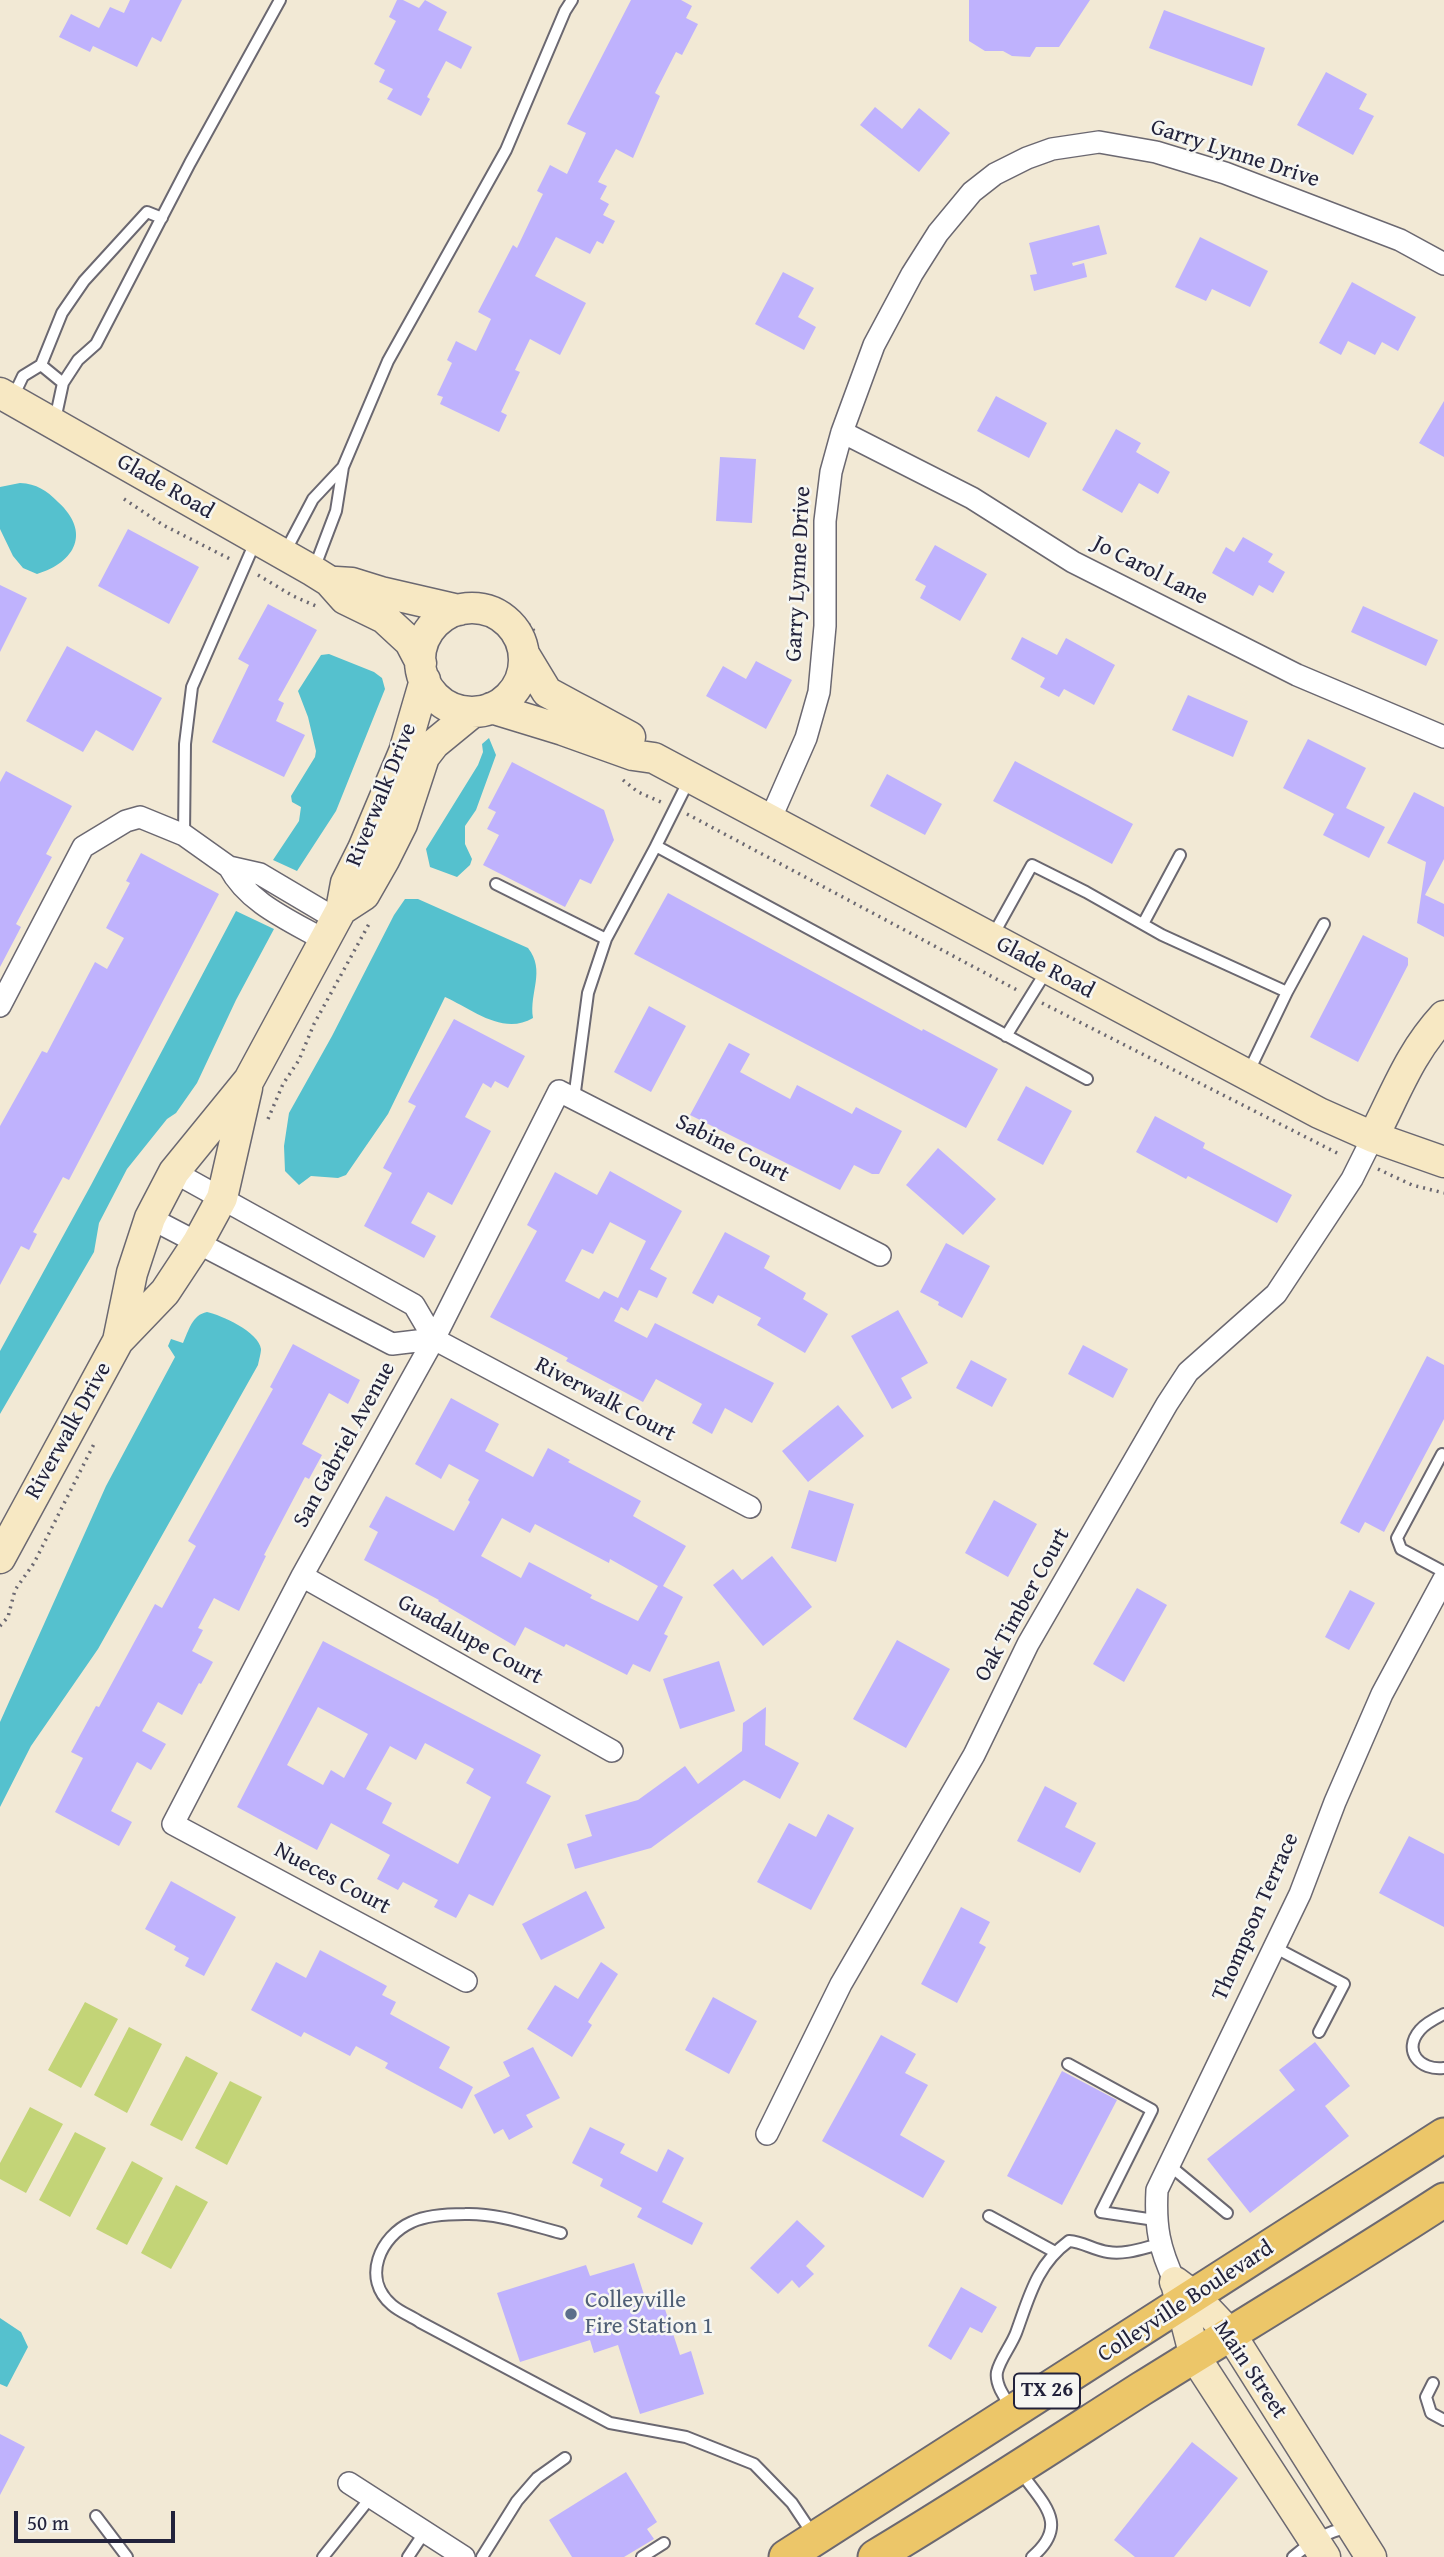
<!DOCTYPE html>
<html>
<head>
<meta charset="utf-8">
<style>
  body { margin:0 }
  #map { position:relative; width:1444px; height:2557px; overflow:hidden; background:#f2e9d5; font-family:"Gentium Book Plus",serif }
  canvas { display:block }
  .scale { position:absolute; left:14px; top:2511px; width:161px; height:32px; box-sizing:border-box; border:4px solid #22223b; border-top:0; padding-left:9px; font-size:21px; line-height:24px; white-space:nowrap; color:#22223b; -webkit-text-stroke:5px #f6f6f2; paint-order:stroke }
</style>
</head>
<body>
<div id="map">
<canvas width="1444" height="2557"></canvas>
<div class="scale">50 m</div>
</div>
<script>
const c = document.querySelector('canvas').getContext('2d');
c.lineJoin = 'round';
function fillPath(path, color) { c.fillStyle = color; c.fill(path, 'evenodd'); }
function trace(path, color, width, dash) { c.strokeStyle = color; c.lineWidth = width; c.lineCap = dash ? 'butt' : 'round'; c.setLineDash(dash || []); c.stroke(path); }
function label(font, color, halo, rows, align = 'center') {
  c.font = font + ' "Gentium Book Plus",serif'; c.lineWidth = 5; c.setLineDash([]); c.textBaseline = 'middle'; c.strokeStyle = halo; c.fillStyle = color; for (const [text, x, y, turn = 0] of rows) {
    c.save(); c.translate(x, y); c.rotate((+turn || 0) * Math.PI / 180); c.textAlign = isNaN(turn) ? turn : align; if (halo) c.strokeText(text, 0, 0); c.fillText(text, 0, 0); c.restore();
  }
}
fillPath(new Path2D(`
  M85 2002 118 2019 81 2088 48 2070Z
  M129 2027 162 2044 127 2113 94 2095Z
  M186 2056 218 2073 182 2141 150 2125Z
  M230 2081 262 2097 227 2165 195 2148Z
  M30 2107 63 2124 26 2193 0 2179V2163Z
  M75 2132 106 2148 70 2217 39 2200Z
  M132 2161 163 2178 127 2245 96 2229Z
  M176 2185 208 2202 171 2269 141 2253Z`), '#c3d477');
fillPath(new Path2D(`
  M20 483C37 484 46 490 58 502 91 532 76 562 37 574L23 568 13 556 0 529V487Z
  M329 654 374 672 382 678 385 689 336 811 297 871 273 860 299 821 301 807 292 802 291 796 315 757 316 751 308 717 298 691 321 655Z
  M489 738 496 755 476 810 465 826V844L472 859 470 865 457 877 430 867 426 849 478 765 483 752 482 744Z
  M405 899H418L528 948C546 971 529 992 533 1018 503 1036 472 1009 445 997L388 1114 346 1175 338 1178 311 1176 299 1185 285 1171 284 1146 289 1113 332 1036 394 915Z
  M236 911 274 929 236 1000 197 1083 176 1113 167 1119 127 1169 99 1223 94 1252 0 1414V1351L91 1185Z
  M207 1312C221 1315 259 1332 261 1349 261 1353 259 1360 258 1365L98 1649 31 1746 0 1807V1722L106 1486 175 1357 168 1346 171 1339 183 1343C189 1330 192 1315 207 1312Z
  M0 2318 21 2332 28 2347 7 2387 0 2384Z`), '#55c1ce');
fillPath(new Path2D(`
  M130 0H182L161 42 152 37 137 67 93 46 90 52 59 37 71 14 99 28 110 7 124 13Z
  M397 0H403L419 8 425 0 447 12 438 30 472 47 461 69 446 61 427 97 430 99 421 116 387 99 393 89 379 82 385 70 374 64 396 21 389 17Z
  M631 0H681L692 6 686 18 698 24 682 55 676 52 655 93 660 96 633 158 616 149 598 182 607 186 600 199 609 204 603 215 615 221 603 244 597 241 590 254 556 237 535 276 586 303 560 355 530 339 515 370 520 372 501 412 507 415 499 432 440 404 443 397 437 395 452 363 447 360 456 341 476 351 491 319 478 312 513 245 517 248 539 202 543 194 537 191 550 165 567 174 586 133 567 124Z
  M969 0H1090L1059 47H1036L1030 57 1012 56 1003 51H985L969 41Z
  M1164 10 1265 48 1252 86 1149 48Z
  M1326 72 1367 94 1359 109 1374 116 1353 155 1297 125Z
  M875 107 902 129 919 108 950 133 919 172 860 125Z
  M1099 225 1107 254 1072 263 1073 266 1084 263 1087 277 1034 291 1030 275 1037 274 1029 243Z
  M1200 237 1268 271 1250 307 1212 289 1206 301 1175 287Z
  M783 272 814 288 798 317 816 327 804 350 755 324Z
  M1352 282 1416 317 1398 351 1382 342 1375 355 1348 341 1341 355 1319 343Z
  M996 396 1047 423 1029 458 977 431Z
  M1444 401V457L1419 443Z
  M1116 429 1141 443 1136 452 1170 472 1158 494 1139 483 1122 513 1082 490Z
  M720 457 756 459 752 523 716 521Z
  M128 529 199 567 169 624 98 586Z
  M1243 537 1273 554 1268 562 1285 572 1273 593 1259 585 1253 596 1212 573 1226 547 1234 552Z
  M935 545 987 574 960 621 920 598 926 586 915 580Z
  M0 585 27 598 0 652Z
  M268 604 317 630 278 700 284 703 276 721 305 735 284 777 212 742 249 665 238 659Z
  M1363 606 1438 640 1426 666 1351 632Z
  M1022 637 1057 655 1066 638 1115 665 1094 705 1064 689 1059 697 1040 687 1045 678 1011 659Z
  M67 646 162 698 133 751 96 730 83 752 26 721Z
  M756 661 792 680 766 729 706 696 723 666 746 679Z
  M1188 695 1248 721 1233 757 1172 730Z
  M1308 739 1366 768 1346 808 1385 827 1369 858 1323 835 1334 814 1283 788Z
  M1015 761 1133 824 1112 864 993 801Z
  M512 762 604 810 614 840 591 884 580 879 565 907 483 865 499 835 487 829 496 812 488 808Z
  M6 771 72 806 46 854 52 857 16 924 21 927 0 967V782Z
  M887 774 942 804 925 835 870 806Z
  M1414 792 1444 807V859L1425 895 1444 904V937L1417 923 1426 862 1387 843Z
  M141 853 219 894 69 1180 63 1177 33 1232 37 1234 29 1250 21 1246 0 1285V1126L42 1051 47 1053 95 962 107 969 124 938 106 928 130 883 126 881Z
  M668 893 922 1031 923 1029 998 1069 966 1128 634 954Z
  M1363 935 1408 958V965L1358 1062 1310 1037Z
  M649 1006 686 1026 651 1092 614 1072Z
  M454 1019 525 1056 508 1088 495 1081 491 1088 483 1083 465 1117 491 1131 452 1205 428 1192 411 1223 436 1236 424 1258 364 1226 392 1173 383 1168 416 1106 408 1102Z
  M729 1043 750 1054 740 1072 790 1099 797 1085 852 1114 856 1107 902 1131 879 1174H872L854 1165 840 1190 690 1115Z
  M1026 1086 1072 1111 1043 1165 997 1140Z
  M1155 1116 1205 1143 1203 1148 1292 1195 1277 1223 1188 1176 1186 1179 1136 1152Z
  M938 1148 996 1199 963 1235 906 1185Z
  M610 1171 682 1211 650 1269 667 1278 657 1298 639 1290 628 1311 621 1307 614 1321 647 1338 655 1323 774 1383 752 1423 725 1408 712 1434 692 1423 702 1404 656 1379 643 1402 566 1361 568 1358 490 1317 537 1231 527 1225 555 1172 597 1195ZM610 1222 646 1241 618 1298 604 1291 599 1299 565 1281 582 1249 593 1254Z
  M725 1232 770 1256 764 1268 806 1293 803 1299 828 1314 805 1353 757 1325 761 1318 718 1295 713 1304 692 1293Z
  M946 1243 990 1266 962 1318 938 1305 939 1302 920 1292Z
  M898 1310 928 1363 901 1378 912 1398 892 1409 851 1336Z
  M293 1344 360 1380 348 1404 329 1393 302 1444 322 1455 309 1479 305 1477 264 1555 266 1556 239 1611 214 1598 198 1628 203 1630 192 1651 213 1662 201 1684 199 1683 182 1715 158 1702 142 1731 166 1744 151 1770 137 1762 111 1811 132 1822 119 1846 55 1812 83 1758 71 1752 96 1706 99 1707 155 1604 162 1608 196 1546 188 1541 273 1389 270 1387Z
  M1083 1345 1128 1369 1113 1398 1068 1374Z
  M1427 1356 1444 1365V1419L1384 1532 1365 1522 1359 1533 1340 1523Z
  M971 1360 1007 1379 992 1407 956 1388Z
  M451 1398 499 1424 485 1451 533 1477 548 1448 570 1460 568 1462 641 1501 633 1516 686 1546 663 1586 683 1597 664 1634 668 1636 650 1672 633 1664 627 1675 566 1644 564 1647 525 1627 515 1646 438 1601 439 1600 364 1560 378 1532 369 1527 386 1496 454 1531 470 1502 468 1500 479 1480 449 1464 441 1479 415 1464ZM502 1518 530 1533 535 1524 609 1563 610 1559 658 1586 638 1621 590 1598 592 1595 529 1562 521 1578 481 1556Z
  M838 1405 864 1436 808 1482 782 1451Z
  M809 1490 854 1504 836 1562 791 1548Z
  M994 1500 1037 1524 1008 1577 965 1553Z
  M772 1556 812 1607 763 1646 713 1585 733 1569 742 1580Z
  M1137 1588 1167 1605 1124 1682 1093 1664Z
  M1350 1590 1375 1603 1349 1650 1325 1637Z
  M897 1640 950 1669 906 1748 853 1719Z
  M323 1641 541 1755 526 1783 551 1796 493 1906 469 1894 456 1918 434 1907 438 1900 403 1882 398 1890 377 1879 390 1855 331 1823 317 1850 237 1807ZM318 1707 368 1734 344 1778 331 1770 323 1785 287 1765ZM425 1743 474 1769 466 1783 491 1797 458 1864 382 1823 392 1803 366 1789 390 1746 416 1760Z
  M719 1661 735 1711 680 1729 663 1679Z
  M766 1707 765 1745 799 1763 780 1799 744 1780 651 1848 575 1869 567 1844 592 1836 585 1815 638 1800 685 1766 698 1784 742 1751 743 1723Z
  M1045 1786 1077 1803 1065 1827 1096 1843 1080 1873 1017 1841Z
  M828 1814 854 1828 811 1910 757 1882 789 1823 816 1837Z
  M1409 1836 1444 1854V1927L1379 1893Z
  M171 1881 236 1917 204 1976 185 1966 189 1958 174 1950 176 1946 145 1929Z
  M586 1891 605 1928 541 1960 522 1924Z
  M961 1907 990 1922 979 1943 986 1947 957 2003 921 1984Z
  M320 1950 387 1986 382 1995 396 2002 390 2014 450 2047 439 2068 473 2087 462 2109 385 2068 388 2063 356 2046 350 2056 304 2032 301 2037 251 2010 276 1962 306 1978Z
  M601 1962 618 1974 588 2022 592 2025 572 2057 527 2029 555 1985 578 1999Z
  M713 1997 757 2021 729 2074 685 2050Z
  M881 2035 916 2054 905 2073 928 2085 900 2135 945 2161 923 2198 822 2141Z
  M1315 2042 1350 2086 1325 2106 1349 2136 1250 2213 1207 2159 1295 2090 1279 2070Z
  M533 2047 560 2098 526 2115 533 2127 509 2140 503 2129 494 2134 474 2095 510 2076 503 2062Z
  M1062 2071 1117 2100 1062 2205 1007 2176Z
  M590 2127 625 2144 620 2153 657 2172 668 2149 684 2158 662 2202 703 2223 692 2245 637 2217 642 2208 600 2186 603 2179 572 2163Z
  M797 2220 825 2246 806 2266 814 2274 799 2288 792 2280 778 2294 750 2268Z
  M634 2263 646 2301 661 2297 680 2355 691 2351 704 2394 640 2414 618 2345 594 2353 590 2340 520 2362 497 2293 586 2265 590 2276Z
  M961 2287 997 2307 982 2333 970 2327 951 2360 928 2346Z
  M0 2434 25 2447 0 2495Z
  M1192 2442 1238 2478 1174 2557H1135L1114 2540Z
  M626 2472 657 2522 647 2529 654 2539 624 2557H572L549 2520Z`), '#bfb2fd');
const lane = new Path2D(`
  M41 365 63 383
  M13 397 23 376 41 365 62 313 84 281 147 212 162 218
  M55 420 63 383 78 360 96 344 190 163 280 0
  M284 554 313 499 343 467
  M314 569 336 511 343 467 388 361 506 150 565 11 572 0
  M689 780 656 846 1087 1079
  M184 835 185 744 192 687 256 540
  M496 884 606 939 656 846
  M1143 924 1180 855
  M992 937 1032 865 1086 892 1162 935 1287 992 1248 1073
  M1287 992 1324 924
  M1006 1036 1047 970
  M574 1099 588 993 606 939
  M1442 1454 1397 1538 1401 1549 1444 1572
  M1274 1947 1344 1984 1319 2032
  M1444 2014C1436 2018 1426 2023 1420 2030 1402 2051 1420 2071 1444 2068
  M1068 2064 1152 2110 1101 2212 1155 2220
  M1169 2165 1227 2213
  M989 2216 1055 2252
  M561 2233C530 2225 498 2213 465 2214 449 2214 427 2215 412 2222 380 2236 361 2279 392 2305 400 2312 411 2316 420 2322L610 2423 686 2437 754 2464 792 2503 814 2536
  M1433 2383 1426 2397 1431 2413 1444 2420
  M1011 2406C1004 2398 995 2383 997 2372 1000 2359 1011 2346 1016 2333 1029 2298 1036 2265 1069 2241 1083 2242 1094 2250 1108 2252 1125 2255 1143 2248 1160 2244
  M1020 2471C1042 2503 1071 2524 1032 2557
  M96 2516 127 2557
  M323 2557 371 2497
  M408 2557 424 2533
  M482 2557 517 2501 537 2478 565 2458
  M642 2557 664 2543
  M1293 2557C1310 2543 1326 2531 1348 2528`);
const street = new Path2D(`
  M842 432 972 498 1073 562 1297 675 1444 737
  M770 820 806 738 819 692 825 626V521L831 472 842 432 874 345 912 274 938 233 972 192 995 174 1027 158 1052 149 1099 142 1156 152 1225 173 1400 240 1444 264
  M229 867C248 903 289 920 324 940
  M0 1006 83 847 126 821 140 817 184 835 229 867 260 874 336 919
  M174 1172 414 1305 434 1339 750 1507
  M150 1218 392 1344 434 1339
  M302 1576 612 1751
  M466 1981 173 1824 302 1576 434 1339 559 1091 880 1255
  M767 2134 841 1984 974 1755 1028 1644 1167 1404 1188 1372 1276 1294 1352 1179 1373 1137
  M1175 2282C1159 2248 1155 2227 1157 2190L1300 1894 1335 1802 1382 1694 1444 1579
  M349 2483 464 2557`);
const secondary = new Path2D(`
  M0 393 313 571 329 581 345 599 384 618 410 642 421 663
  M336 582 352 583 381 592 459 610
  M420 660a52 52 0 1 1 104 0a52 52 0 1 1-104 0Z
  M524 654 547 692 630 737
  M491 708 563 730 633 755 654 758 1319 1113 1373 1137 1444 1162
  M341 910 364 895 384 860 402 824 424 757 434 744 473 712
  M1373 1137C1396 1093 1409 1054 1444 1016
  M118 1341 132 1273 150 1218 174 1172 249 1080 341 910 346 883 363 849 404 752 425 680
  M0 1558 118 1341 165 1292 198 1242 222 1198 247 1088
  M1175 2282 1195 2297 1231 2335 1371 2557
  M1176 2283 1195 2357 1325 2557`);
const primary = new Path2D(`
  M786 2557 1444 2135
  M875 2557C965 2503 1052 2446 1141 2389 1242 2326 1344 2265 1444 2200`);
trace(lane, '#6b6871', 14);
trace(street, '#6b6871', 24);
trace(secondary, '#6b6871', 33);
trace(primary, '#6b6871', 37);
trace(new Path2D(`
  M124 499 163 525 230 559
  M258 575 293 596 316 606
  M481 597C505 600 520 612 534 631
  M623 780 638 792 661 802
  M687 814 1017 990
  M1042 1003 1341 1155
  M268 1119 283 1084 299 1060 314 1024 369 924
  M1378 1169 1412 1185 1444 1193
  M0 1626 8 1617 15 1590 34 1563 95 1442`), '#6b6871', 3.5, [2, 5]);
trace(lane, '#fff', 10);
trace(street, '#fff', 21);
trace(secondary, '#f7e8c3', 30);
trace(primary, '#ecc669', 33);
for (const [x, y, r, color] of [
  [571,2314,7,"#5c6f8a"]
]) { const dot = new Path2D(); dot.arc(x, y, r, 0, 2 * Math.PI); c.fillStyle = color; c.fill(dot); trace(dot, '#f6f6f2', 2.5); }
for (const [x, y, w] of [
  [1047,2391,66]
]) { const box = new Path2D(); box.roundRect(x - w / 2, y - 17.5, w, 35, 5); c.fillStyle = '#f6f6f2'; c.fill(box); trace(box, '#22223b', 2); }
label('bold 21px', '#22223b', null, [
  ["TX 26",1047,2391]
]);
label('23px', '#22223b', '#f6f6f2', [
  ["Garry Lynne Drive",1235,154,18],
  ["Glade Road",165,487,30],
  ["Jo Carol Lane",1150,571,27],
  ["Garry Lynne Drive",799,574,-87],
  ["Riverwalk Drive",382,795,-68],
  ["Glade Road",1045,968,28],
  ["Sabine Court",732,1149,27],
  ["Riverwalk Court",605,1400,28],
  ["Riverwalk Drive",69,1431,-61],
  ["San Gabriel Avenue",345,1445,-61],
  ["Oak Timber Court",1023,1605,-61],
  ["Guadalupe Court",470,1640,29],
  ["Nueces Court",332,1879,28],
  ["Thompson Terrace",1256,1917,-66],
  ["Colleyville Boulevard",1186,2302,-33],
  ["Main Street",1250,2370,56]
]);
label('23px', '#4e5e75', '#f6f6f2', [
  ["Colleyville",585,2301],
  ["Fire Station 1",585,2327]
], 'left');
</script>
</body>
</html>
